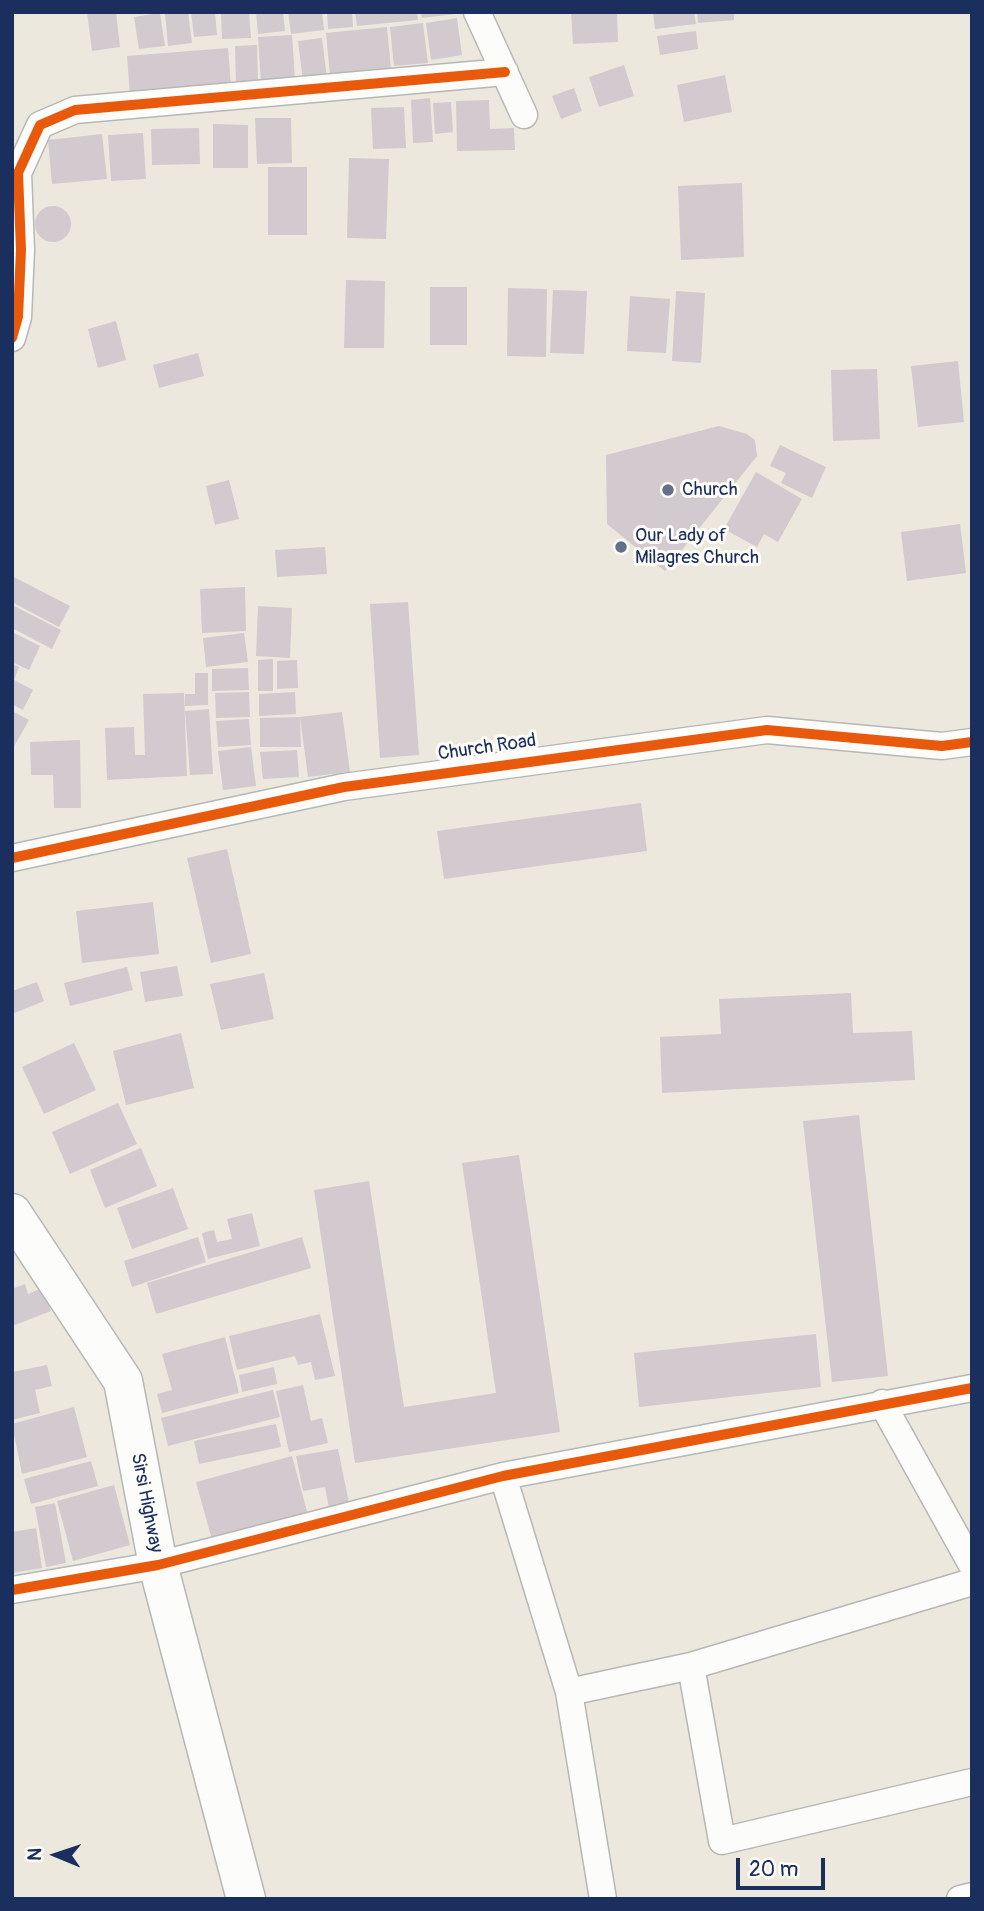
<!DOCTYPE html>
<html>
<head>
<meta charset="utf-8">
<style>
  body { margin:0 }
  #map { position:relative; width:984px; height:1911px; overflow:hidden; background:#ece8dd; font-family:Pangolin,sans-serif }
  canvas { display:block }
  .frame { position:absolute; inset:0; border:14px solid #1b2f5e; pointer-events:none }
  .north { position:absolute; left:21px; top:1820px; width:70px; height:70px; -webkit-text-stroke:5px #fdfcf7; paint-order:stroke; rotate:272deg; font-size:19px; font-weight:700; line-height:28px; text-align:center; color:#1b2f5e }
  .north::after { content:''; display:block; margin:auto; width:24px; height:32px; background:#1b2f5e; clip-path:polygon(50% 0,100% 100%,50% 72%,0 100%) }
  .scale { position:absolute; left:736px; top:1858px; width:89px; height:32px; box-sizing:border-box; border:4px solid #1b2f5e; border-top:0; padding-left:9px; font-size:21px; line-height:24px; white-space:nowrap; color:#1b2f5e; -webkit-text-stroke:5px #fdfcf7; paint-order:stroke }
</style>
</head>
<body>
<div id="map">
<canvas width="984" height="1911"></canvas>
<div class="frame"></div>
<div class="north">N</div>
<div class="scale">20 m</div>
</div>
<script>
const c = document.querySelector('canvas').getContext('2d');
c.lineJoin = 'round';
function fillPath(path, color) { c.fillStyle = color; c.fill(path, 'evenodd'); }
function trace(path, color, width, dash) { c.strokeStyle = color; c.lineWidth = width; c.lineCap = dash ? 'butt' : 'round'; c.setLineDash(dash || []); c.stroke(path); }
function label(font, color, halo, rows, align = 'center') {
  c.font = font + ' Pangolin,sans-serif'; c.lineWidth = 6; c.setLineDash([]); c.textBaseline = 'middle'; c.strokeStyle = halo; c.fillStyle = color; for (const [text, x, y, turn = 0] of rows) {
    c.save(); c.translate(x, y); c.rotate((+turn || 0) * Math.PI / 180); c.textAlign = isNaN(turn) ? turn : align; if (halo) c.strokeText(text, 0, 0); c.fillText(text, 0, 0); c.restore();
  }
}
fillPath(new Path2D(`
  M87 12H116L120 47 92 51Z
  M165 12H188L192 43 168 46Z
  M191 12H215L217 35 194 37Z
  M221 12H249L251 38 222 39Z
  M256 12H283L285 31 258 34Z
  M288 12H322L324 30 291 34Z
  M327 12H352L353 27 328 29Z
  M355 12H417L418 20 357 26Z
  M421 12H455V14L422 18Z
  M571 12H617L618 42 573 44Z
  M653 12H694L696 24 655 29Z
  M697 12H734V20L698 23Z
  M160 13 165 46 139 49 134 17Z
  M457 18 462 55 431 60 426 23Z
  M423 23 428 63 394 66 390 27Z
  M387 27 391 69 330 75 326 33Z
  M696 31 698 49 660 55 657 36Z
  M292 35 295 80 261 83 258 37Z
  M322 38 327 78 303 81 298 41Z
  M257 45 258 82 236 83 235 46Z
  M228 48 231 86 130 95 127 56Z
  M624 65 634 96 599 107 589 77Z
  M725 75 732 112 684 122 677 85Z
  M574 88 582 111 561 119 552 96Z
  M430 98 433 142 413 143 411 100Z
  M489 100 490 129 514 128 515 150 457 151 456 101Z
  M451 102 453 132 435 134 433 103Z
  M404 107 406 148 373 149 371 108Z
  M255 118H291L292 163 257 164Z
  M213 124 248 125V168H213Z
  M199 128 200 164 152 165 151 129Z
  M143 133 146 179 111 181 108 135Z
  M102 134 107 179 52 184 48 140Z
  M349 158 389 159 386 239 347 238Z
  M268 167H307V235H268Z
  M742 183 744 257 681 260 678 186Z
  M35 224a18 18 0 1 1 36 0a18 18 0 1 1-36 0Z
  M346 280 385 281 384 348H344Z
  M430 287H467V345H430Z
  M508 288 547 289 546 357 507 356Z
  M553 290 587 291 584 354 550 353Z
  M676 291 705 293 701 363 672 361Z
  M630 296 670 299 666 353 627 351Z
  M116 321 126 360 98 368 88 329Z
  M198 353 204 376 159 388 153 365Z
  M958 361 964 422 918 427 911 366Z
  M877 369 880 439 833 441 831 370Z
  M719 426 747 434 755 440 757 456 665 571 607 524 606 455Z
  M780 445 826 467 812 498 781 483 786 473 770 466Z
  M756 472 802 499 778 542 764 534 757 547 724 529Z
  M229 480 239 519 215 525 206 486Z
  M960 524 966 573 907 581 901 532Z
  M325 547 327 574 277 577 275 550Z
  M12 576 70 606 59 627 12 602Z
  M245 587 246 631 202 633 200 589Z
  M408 602 419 755 380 758 370 604Z
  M12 605 61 630 52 649 12 628Z
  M258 606 292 608 290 658 256 656Z
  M12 632 40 646 29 670 12 662Z
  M244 633 248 662 206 667 203 638Z
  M273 659V691H258V660Z
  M297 660 298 688 277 689V661Z
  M12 664 19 667 14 680 33 690 23 710 12 704Z
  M248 668 249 690 212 691V669Z
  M195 673H208V705L185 706V694H195Z
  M249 692 250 717 216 718 215 693Z
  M295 692 296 714 259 716V694Z
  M184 693 187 776 107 780 105 728 134 727 135 755H145L143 694Z
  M209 709 213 774 190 775 185 711Z
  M12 711 29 720 12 750Z
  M342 712 350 772 308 777 300 717Z
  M300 717 301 747H260V718Z
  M249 719 251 745 218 747 216 721Z
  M80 740 81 808H54L53 775H31L30 742Z
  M251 747 256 786 223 790 218 751Z
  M297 750 299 777 263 779 260 752Z
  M641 803 647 851 444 879 437 831Z
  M227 849 251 954 211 963 187 858Z
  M153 902 159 954 82 963 76 911Z
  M177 966 183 996 145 1002 140 972Z
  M127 967 133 990 70 1006 64 983Z
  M264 973 274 1019 221 1030 210 984Z
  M37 982 44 1001 12 1014V991Z
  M851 993 853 1033 912 1031 915 1080 662 1093 660 1037 721 1034 719 999Z
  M181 1033 194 1088 126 1105 113 1051Z
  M74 1043 96 1090 44 1114 22 1067Z
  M118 1103 137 1144 70 1174 52 1132Z
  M859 1115 888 1376 832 1382 803 1121Z
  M141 1148 157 1186 105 1208 90 1170Z
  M519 1155 560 1432 355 1463 314 1190 369 1181 404 1407 496 1393 462 1163Z
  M173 1188 188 1229 132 1249 117 1208Z
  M252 1213 260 1246 208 1259 202 1233 214 1230 217 1242 232 1239 227 1219Z
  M198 1237 206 1262 132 1287 124 1261Z
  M302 1237 311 1268 156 1314 147 1283Z
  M25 1284 28 1294 42 1288 51 1311 12 1326V1289Z
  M320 1314 335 1376 315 1380 311 1362 298 1365 295 1356 237 1370 229 1336Z
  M816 1334 821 1387 639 1407 634 1353Z
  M225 1337 239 1393 162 1413 157 1394 172 1390 162 1354Z
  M47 1365 52 1386 35 1390 40 1413 12 1420V1372Z
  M274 1367 277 1384 242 1392 239 1375Z
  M303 1385 311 1421 322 1418 328 1443 289 1452 276 1391Z
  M273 1390 280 1417 168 1446 161 1418Z
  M74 1407 87 1457 22 1474 12 1424Z
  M276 1424 281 1447 199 1464 194 1441Z
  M338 1449 349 1503 329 1508 325 1487 303 1491 296 1456Z
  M292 1456 308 1515 212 1540 196 1482Z
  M91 1461 98 1486 31 1504 24 1479Z
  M114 1485 130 1545 73 1561 57 1501Z
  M55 1503 66 1563 46 1567 35 1507Z
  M36 1528 42 1568 12 1573V1532Z`), '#d2cacf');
const minor = new Path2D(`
  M477 12 524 115
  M12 338 18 317 21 250 18 173 40 125 75 110 505 72
  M12 858 344 787 767 730 942 746 972 742
  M882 1403 972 1565
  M503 1476 569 1692 603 1899
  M12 1590 158 1565 503 1476 972 1388
  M691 1666 722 1841 972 1782
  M569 1692 691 1666 972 1582
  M960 1899 972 1896`);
const primary = new Path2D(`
  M12 1213 123 1381 158 1565 246 1899`);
trace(minor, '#b7b7b5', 29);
trace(primary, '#b7b7b5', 41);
trace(minor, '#fcfcfa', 26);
trace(primary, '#fcfcfa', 38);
trace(new Path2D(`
  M12 338 18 317 21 250 18 173 40 125 75 110 505 72
  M12 858 344 787 767 730 942 746 972 742
  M12 1590 158 1565 503 1476 972 1388`), '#e8590c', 10);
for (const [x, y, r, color] of [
  [668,490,7,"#64708a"],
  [621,547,7,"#64708a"]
]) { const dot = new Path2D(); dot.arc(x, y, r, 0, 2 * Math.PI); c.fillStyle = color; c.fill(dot); trace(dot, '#fdfcf7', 2.5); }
label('19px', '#1b2f5e', '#fdfcf7', [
  ["Church",682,490],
  ["Our Lady of",635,536],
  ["Milagres Church",635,558]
], 'left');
label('19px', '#1b2f5e', '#fdfcf7', [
  ["Church Road",487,748,-8],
  ["Sirsi Highway",146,1503,79]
]);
</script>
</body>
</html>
